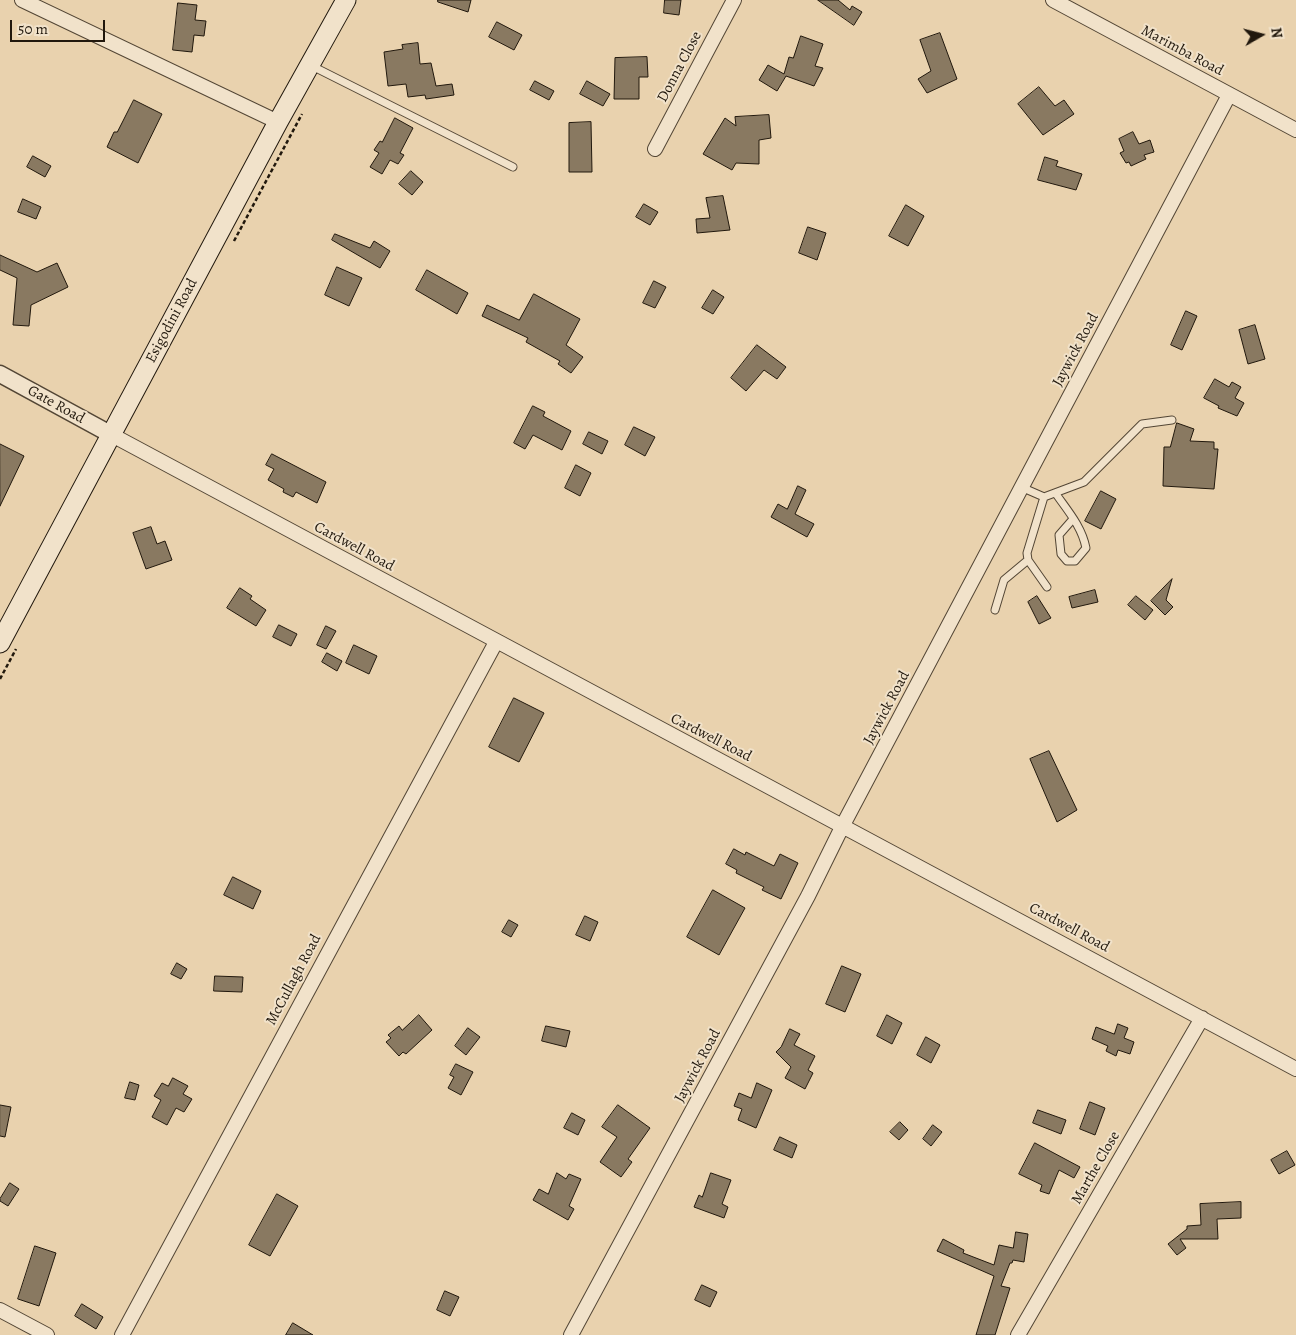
<!DOCTYPE html>
<html>
<head>
<meta charset="utf-8">
<style>
  body { margin:0 }
  #map { position:relative; width:1296px; height:1335px; overflow:hidden; background:#e9d2ae; font-family:Alegreya,serif }
  canvas { display:block }
  .north { position:absolute; left:1236px; top:10px; width:50px; height:50px; -webkit-text-stroke:4px #f1e2ca; paint-order:stroke; rotate:82deg; font-size:14px; font-weight:700; line-height:20px; text-align:center; color:#21180d }
  .north::after { content:''; display:block; margin:auto; width:18px; height:22px; background:#21180d; clip-path:polygon(50% 0,100% 100%,50% 72%,0 100%) }
  .scale { position:absolute; left:10px; top:20px; width:95px; height:22px; box-sizing:border-box; border:2px solid #21180d; border-top:0; padding-left:6px; font-size:15px; line-height:18px; white-space:nowrap; color:#21180d; -webkit-text-stroke:4px #f1e2ca; paint-order:stroke }
</style>
</head>
<body>
<div id="map">
<canvas width="1296" height="1335"></canvas>
<div class="north">N</div>
<div class="scale">50 m</div>
</div>
<script>
const c = document.querySelector('canvas').getContext('2d');
c.lineJoin = 'round';
function fillPath(path, color) { c.fillStyle = color; c.fill(path, 'evenodd'); }
function trace(path, color, width, dash) { c.strokeStyle = color; c.lineWidth = width; c.lineCap = dash ? 'butt' : 'round'; c.setLineDash(dash || []); c.stroke(path); }
function label(font, color, halo, rows, align = 'center') {
  c.font = font + ' Alegreya,serif'; c.lineWidth = 4; c.setLineDash([]); c.textBaseline = 'middle'; c.strokeStyle = halo; c.fillStyle = color; for (const [text, x, y, turn = 0] of rows) {
    c.save(); c.translate(x, y); c.rotate((+turn || 0) * Math.PI / 180); c.textAlign = isNaN(turn) ? turn : align; if (halo) c.strokeText(text, 0, 0); c.fillText(text, 0, 0); c.restore();
  }
}
const building = new Path2D(`
  M438 0H471L468 12 438 2Z
  M665 0H681L679 15 664 13Z
  M818 0H838L850 10 852 6 862 12 854 25Z
  M178 3 197 5 195 20 206 21 204 36 194 35 192 52 173 50Z
  M497 22 522 35 514 50 489 37Z
  M940 33 957 79 927 93 918 79 931 71 920 40Z
  M801 36 823 44 815 66 823 68 814 86 786 76 777 91 759 80 768 65 784 74 789 57 793 58Z
  M418 43 420 64 431 63 436 86 452 84 454 95 426 99 425 95 408 97 406 84 388 86 384 52 403 49 402 45Z
  M647 57 648 77H639V99H614L615 58Z
  M535 81 554 91 549 100 530 90Z
  M587 81 610 94 603 106 580 94Z
  M1039 87 1055 106 1064 100 1074 114 1043 135 1018 104Z
  M134 100 162 114 138 163 107 147 114 132H117Z
  M769 115 771 138 759 140V164L736 163 732 170 703 154 725 118 736 126 735 117Z
  M395 118 413 128 400 153 404 155 398 164 390 160 382 174 370 167 379 153 374 150 380 141 382 142Z
  M591 122 592 172H569V123Z
  M1133 132 1139 144 1150 140 1154 152 1144 155 1146 159 1131 166 1129 162 1126 163 1120 153 1124 151 1119 139Z
  M33 156 51 166 45 177 27 167Z
  M1045 157 1058 161 1056 166 1082 174 1076 190 1038 180Z
  M411 171 423 182 412 195 399 184Z
  M723 196 730 230 697 233 696 219 710 218 706 198Z
  M23 199 41 207 36 219 18 212Z
  M644 204 658 212 650 225 636 217Z
  M906 205 924 216 908 246 889 236Z
  M808 227 826 233 817 260 799 253Z
  M335 234 370 248 374 241 390 251 380 268 332 240Z
  M0 255 37 272 57 263 68 287 31 305 29 326 13 325 17 278 0 270Z
  M337 267 362 278 349 306 325 295Z
  M427 270 468 293 457 314 416 290Z
  M654 281 666 287 655 308 643 303Z
  M713 290 724 297 713 314 702 308Z
  M534 294 580 319 566 345 583 357 571 373 558 364 560 361 526 342 528 338 482 316 487 305 519 320Z
  M1186 311 1197 316 1182 350 1171 345Z
  M1255 325 1265 359 1248 364 1239 330Z
  M757 345 786 367 777 379 764 370 746 391 731 378Z
  M1215 379 1229 387 1232 382 1241 387 1235 398 1244 403 1237 416 1218 408 1219 406 1204 398Z
  M533 406 545 412 543 416 571 431 562 450 533 435 525 449 514 443Z
  M1177 423 1194 429 1190 441 1214 442V449H1218L1214 489 1163 486 1164 447H1170Z
  M634 427 655 437 645 456 625 445Z
  M589 432 608 441 602 454 583 444Z
  M0 444 24 456 0 506Z
  M272 454 326 482 317 503 296 492 293 497 283 492 284 489 268 480 274 469 266 465Z
  M576 465 591 473 580 496 565 488Z
  M798 486 806 490 795 514 814 524 807 537 771 517 778 504 787 509Z
  M1101 491 1116 499 1101 529 1085 521Z
  M151 527 157 544 165 541 172 560 146 569 133 533Z
  M1172 579 1166 600 1173 607 1165 615 1151 601Z
  M240 588 252 596 250 599 266 610 256 626 227 608Z
  M1095 590 1098 602 1072 608 1069 597Z
  M1037 596 1051 618 1039 624 1028 602Z
  M1136 596 1153 610 1145 620 1128 605Z
  M279 625 297 634 291 646 273 637Z
  M326 626 336 631 326 649 317 645Z
  M354 645 377 656 369 674 346 663Z
  M327 653 342 661 337 671 322 662Z
  M514 698 544 713 519 762 489 747Z
  M1049 751 1077 810 1057 822 1030 759Z
  M734 849 745 855 746 852 774 866 780 854 798 863 781 899 762 890 764 887 736 873 737 870 726 864Z
  M233 877 261 891 253 909 224 895Z
  M713 890 745 908 719 955 687 937Z
  M585 916 598 922 590 941 576 935Z
  M509 920 518 925 511 937 502 932Z
  M177 963 187 969 181 979 171 974Z
  M842 966 861 974 845 1012 826 1004Z
  M215 976 243 977 242 992 214 991Z
  M419 1015 432 1030 406 1054 403 1052 399 1056 386 1042 391 1038 388 1035 399 1026 402 1030Z
  M887 1015 902 1023 892 1044 877 1036Z
  M1118 1024 1128 1028 1124 1038 1134 1042 1130 1054 1118 1050 1116 1056 1106 1051 1108 1046 1092 1039 1096 1027 1114 1034Z
  M546 1026 570 1031 566 1047 542 1041Z
  M468 1028 480 1037 466 1055 455 1046Z
  M790 1029 800 1034 794 1045 815 1056 808 1070 813 1073 805 1089 785 1078 791 1067 776 1052 781 1047Z
  M926 1037 940 1045 931 1063 917 1055Z
  M456 1064 473 1072 461 1095 448 1088 454 1077 450 1075Z
  M173 1078 188 1086 183 1094 192 1099 184 1112 176 1108 167 1125 152 1117 161 1100 154 1096 162 1083 168 1086Z
  M130 1082 139 1085 135 1100 125 1098Z
  M757 1083 772 1090 756 1128 738 1120 742 1109 734 1106 739 1093 751 1098Z
  M1090 1102 1105 1108 1095 1135 1080 1129Z
  M0 1105 11 1107 5 1137 0 1136Z
  M618 1105 650 1128 628 1159 632 1162 621 1177 600 1162 617 1137 602 1127Z
  M1038 1110 1066 1120 1061 1134 1033 1123Z
  M572 1113 585 1120 578 1135 564 1128Z
  M900 1122 908 1130 899 1140 890 1132Z
  M933 1125 942 1132 931 1146 923 1139Z
  M780 1137 797 1145 792 1158 774 1150Z
  M1035 1143 1080 1167 1074 1178 1059 1170 1049 1194 1040 1191 1042 1185 1019 1174Z
  M1287 1151 1295 1165 1279 1174 1271 1160Z
  M557 1173 566 1179 569 1174 581 1179 569 1206 574 1209 568 1220 533 1200 539 1189 548 1194Z
  M711 1173 731 1180 722 1204 728 1207 724 1218 694 1207 699 1195 702 1197Z
  M10 1183 19 1189 8 1206 0 1201V1199Z
  M277 1194 298 1206 270 1256 249 1245Z
  M1241 1202V1218L1217 1219 1218 1239H1180L1186 1248 1177 1255 1168 1244 1187 1229V1226L1201 1225 1200 1204Z
  M1016 1232 1028 1234 1024 1262 1013 1260 1012 1263H1010L1001 1286 1010 1288 995 1335H976L994 1276 937 1251 943 1239 964 1250 963 1253 994 1265 999 1245 1013 1248Z
  M35 1246 56 1253 39 1306 18 1299Z
  M702 1285 717 1292 710 1307 695 1300Z
  M445 1291 459 1297 450 1316 437 1310Z
  M82 1304 103 1317 96 1329 75 1316Z
  M293 1323 313 1335H286Z`);
fillPath(building, '#897961');
trace(building, '#21180d', 1);
const service = new Path2D(`
  M310 65 513 167
  M1021 487 1044 497 1084 482 1142 424 1172 420
  M1056 494C1068 511 1082 527 1086 548L1075 561H1067L1061 554 1059 535 1073 519
  M1044 497 1027 553 1028 560 1047 587
  M995 610 1004 580 1028 560`);
const minor = new Path2D(`
  M22 0 278 122
  M1053 0 1296 130
  M655 149 734 0
  M112 435 1296 1069
  M0 1310 47 1335
  M122 1335 496 642
  M571 1335 808 896 843 825 1229 95
  M1018 1335 1202 1018`);
const tertiary = new Path2D(`
  M0 374 112 435`);
const secondary = new Path2D(`
  M0 643 278 122 346 0`);
trace(service, '#534635', 9);
trace(minor, '#534635', 16);
trace(tertiary, '#534635', 19);
trace(secondary, '#21180d', 21);
trace(new Path2D(`
  M234 241 302 114
  M0 679 16 649`), '#21180d', 2.5, [4, 2.5]);
trace(service, '#f1e2ca', 7);
trace(minor, '#f1e2ca', 14);
trace(tertiary, '#f1e2ca', 16);
trace(secondary, '#f1e2ca', 19);
label('15px', '#21180d', '#f1e2ca', [
  ["Marimba Road",1182,51,28],
  ["Donna Close",680,67,-62],
  ["Esigodini Road",172,321,-62],
  ["Jaywick Road",1076,350,-62],
  ["Gate Road",56,405,29],
  ["Cardwell Road",354,547,28],
  ["Jaywick Road",887,708,-62],
  ["Cardwell Road",711,738,27],
  ["Cardwell Road",1069,928,28],
  ["McCullagh Road",294,980,-62],
  ["Jaywick Road",698,1066,-62],
  ["Marthe Close",1096,1168,-60]
]);
</script>
</body>
</html>
